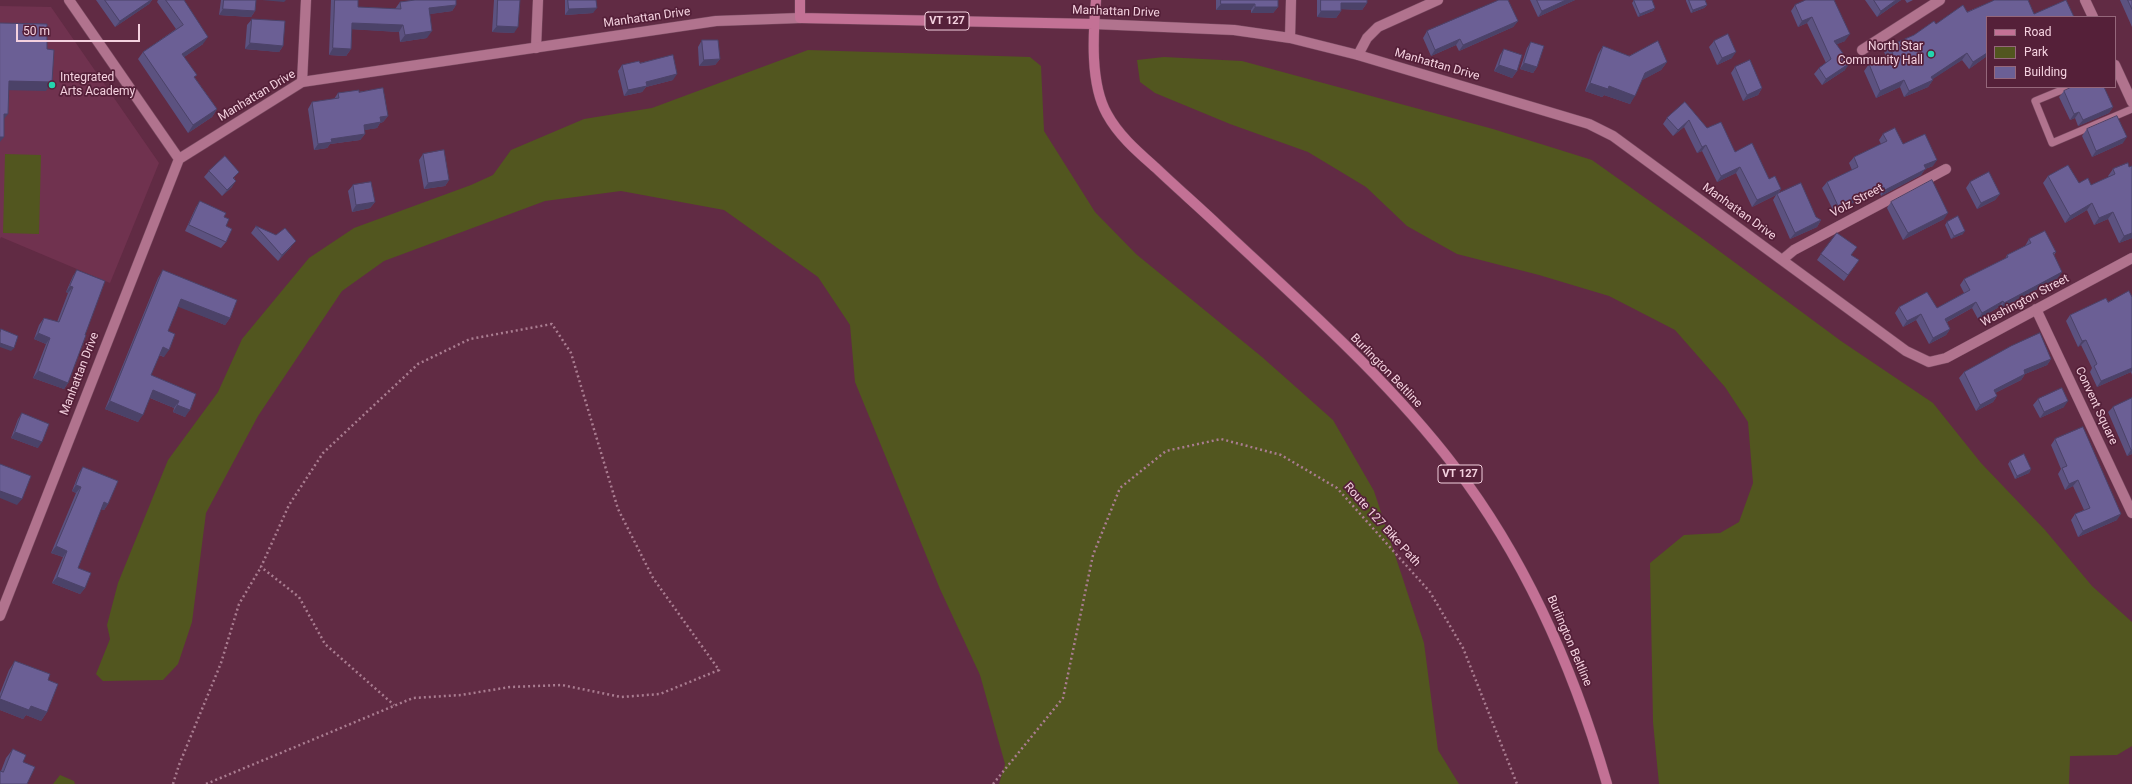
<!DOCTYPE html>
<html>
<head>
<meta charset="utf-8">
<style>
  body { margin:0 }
  #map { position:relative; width:2132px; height:784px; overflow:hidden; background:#612b44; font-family:Roboto,sans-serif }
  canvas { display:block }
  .legend { position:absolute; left:1986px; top:16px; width:130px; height:72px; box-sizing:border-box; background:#552039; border:1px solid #95677b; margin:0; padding:5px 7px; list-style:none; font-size:12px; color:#f4d1df }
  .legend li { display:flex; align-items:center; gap:8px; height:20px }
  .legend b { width:20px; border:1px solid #95677b }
  .scale { position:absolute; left:16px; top:24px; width:124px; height:18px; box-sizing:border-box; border:2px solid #f4d1df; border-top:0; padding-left:5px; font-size:12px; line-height:14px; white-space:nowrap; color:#f4d1df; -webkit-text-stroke:3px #552039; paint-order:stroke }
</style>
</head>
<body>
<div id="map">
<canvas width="2132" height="784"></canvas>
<ul class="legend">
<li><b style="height:5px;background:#c37195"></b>Road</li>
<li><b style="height:11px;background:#52561f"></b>Park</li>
<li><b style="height:11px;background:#6b5f95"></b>Building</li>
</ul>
<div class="scale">50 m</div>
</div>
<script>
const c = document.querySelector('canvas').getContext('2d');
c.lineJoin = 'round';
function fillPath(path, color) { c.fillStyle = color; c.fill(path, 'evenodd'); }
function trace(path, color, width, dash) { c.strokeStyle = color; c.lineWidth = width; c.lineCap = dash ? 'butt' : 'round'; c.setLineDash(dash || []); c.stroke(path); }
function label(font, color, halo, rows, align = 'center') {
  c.font = font + ' Roboto,sans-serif'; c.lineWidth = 3.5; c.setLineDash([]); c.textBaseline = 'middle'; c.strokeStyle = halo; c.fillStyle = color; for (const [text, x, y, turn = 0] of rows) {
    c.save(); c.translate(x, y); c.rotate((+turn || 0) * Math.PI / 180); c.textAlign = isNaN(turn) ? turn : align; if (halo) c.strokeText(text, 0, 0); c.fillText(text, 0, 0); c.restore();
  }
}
fillPath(new Path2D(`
  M0 6 51 7 159 163 110 283 1 237 0 239Z`), '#70324f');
fillPath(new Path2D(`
  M808 50 1030 57 1041 66 1044 131 1095 212 1136 254 1262 357 1333 420 1374 491 1424 643 1438 750 1459 784H999L1005 764 980 675 940 589 855 382 850 325 818 277 724 210 621 191 545 201 384 261 342 291 258 416 206 513 192 622 178 664 163 680 103 681 96 674 110 639 107 625 118 583 168 460 218 392 242 339 309 258 354 228 471 185 493 175 511 150 584 119 652 108Z
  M1164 57 1242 61 1493 129 1592 160 1703 239 1841 341 1933 403 1981 463 2045 530 2092 586 2132 622V746L2117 755 2070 756 2069 784H1659L1653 722 1650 563 1684 535 1720 533 1739 522 1753 483 1748 422 1725 387 1675 330 1609 296 1539 275 1457 254 1407 226 1366 187 1308 152 1230 124 1155 93 1140 82 1137 60Z
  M5 154 41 155 39 234 3 233Z
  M60 775 74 781 75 784H53Z`), '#52561f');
const lane = new Path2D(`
  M2069 87 2035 101 2052 143 2132 109`);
const street = new Path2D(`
  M1094 24 1234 30 1290 38 1358 55 1589 124 1613 136 1906 351 1929 362 1946 358 2132 258
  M1290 38 1291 0
  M536 48 538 0
  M1862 50 1940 0
  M1358 55 1367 38 1378 27 1438 0
  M302 82 306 0
  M1782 260 1794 250 1946 169
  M2036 309 2132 513`);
const secondary = new Path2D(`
  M69 0 179 159
  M2085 0 2093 17
  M2115 65 2132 102
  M0 616 179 159 302 82 716 21 800 18`);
const primary = new Path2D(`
  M800 0V18L1094 24
  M1096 0C1093 34 1090 84 1107 114 1119 136 1138 152 1156 168 1177 188 1199 207 1220 227 1301 303 1387 378 1455 467 1527 561 1574 670 1607 784`);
trace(lane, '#794a60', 8);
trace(street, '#794a60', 11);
trace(secondary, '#794a60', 11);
trace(primary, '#794a60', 11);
trace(new Path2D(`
  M173 784 179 765 221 663 239 604 261 567
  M206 784 413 698 461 695 510 687 562 685 621 697 660 694 719 670 653 578 618 509 571 353 552 324 470 339 418 364 323 453 289 505 261 567 299 597 325 644 394 705
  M993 784 1063 698 1093 555 1120 488 1166 451 1221 439 1281 455 1337 488 1430 592 1463 648 1517 784`), '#aa7d91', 2.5, [2, 3]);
trace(lane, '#b1738e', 7);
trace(street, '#b1738e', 10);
trace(secondary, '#b1738e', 10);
trace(primary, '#c37195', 10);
fillPath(new Path2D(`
  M96 0H152L149 4 115 27Z
  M158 0H184L203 44 184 57 195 78 217 109 212 117 188 133 138 59 143 52 176 29 157 2Z
  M221 0H256L255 11 251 17 219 15Z
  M331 0H358V7L395 9 400 2 410 1V0H456V5L452 11 429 14 427 38 400 42 399 32 352 29 351 49 346 56 329 55Z
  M494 0H520L514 33 492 32Z
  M565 0H596L593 13 565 15Z
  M1216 0H1278V7L1273 13H1251V10H1216Z
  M1317 0H1367V3L1362 10 1341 9V11L1336 18 1317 17Z
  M1530 0H1575L1538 17Z
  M1634 0 1655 8 1653 11 1638 17 1632 3Z
  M1686 0H1705L1707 5 1704 8 1691 13 1686 1Z
  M1865 0H1901L1877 17Z
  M1905 0H1913L1907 3Z
  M1995 0H2028L2034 14 2066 0 2074 17H1987V56L1969 69 1962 60 1932 79 1933 80 1928 87 1904 97 1900 87 1876 98 1864 71 1869 64 1886 56 1884 52 1889 46 1914 35 1934 21 1936 24 1963 5 1967 12Z
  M2120 0H2132V27Z
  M1795 5 1845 41 1837 44 1845 70 1822 85 1814 74 1819 68 1826 63 1807 23 1798 27 1791 11Z
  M252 19 283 46 279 52 245 49 247 25Z
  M1518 21 1513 27 1459 51 1456 45 1431 56 1423 38 1427 31Z
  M702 40 720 59 715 65 699 66 698 47Z
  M1714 41 1732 58 1717 65 1709 47Z
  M1531 42 1537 67 1533 73 1520 69 1527 48Z
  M1603 46 1629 56 1667 62 1661 70 1642 80 1630 104 1604 95 1602 97 1585 91 1598 54Z
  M1504 49 1517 71 1512 78 1494 71 1500 55Z
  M640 63 673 80 646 87 642 92 624 96 618 71 622 65Z
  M1735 67 1762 88 1758 95 1743 101 1731 73Z
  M2064 91 2113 107 2109 113 2078 126 2075 118 2070 120 2059 97Z
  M359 92 388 116 383 122 380 123 377 128 364 130 365 134 360 140 330 144 327 148 314 150 308 109 312 102 334 99 338 93Z
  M1685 102 1707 128 1781 189 1778 194 1816 217 1821 220 1817 227 1790 239 1773 200 1776 195 1752 207 1736 173 1717 182 1702 151 1697 153 1684 127 1673 136 1663 124 1667 118Z
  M2087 129 2123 143 2092 157 2082 136Z
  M1883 134 1903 144 1933 166 1925 169 1921 175 1881 196 1880 193 1867 199 1865 197 1834 212 1822 188 1827 182 1852 170 1849 163 1854 157 1881 144 1879 140Z
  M423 154 449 180 445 186 424 189 419 160Z
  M2129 167 2132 238 2119 243 2108 219 2094 225 2087 210 2065 223 2043 183 2048 176 2079 183 2091 185 2109 177 2108 176 2113 169Z
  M209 171 235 178 234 179 232 187 222 196 204 177Z
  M1970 182 2000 194 1995 200 1977 209 1966 188Z
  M353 185 375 202 370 208 352 212 348 191Z
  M200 201 226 226V242L221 248 185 231 196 207Z
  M1891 202 1944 219 1903 240 1887 208Z
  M1947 222 1963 234 1951 239 1945 225Z
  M256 226 291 247 278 261 251 233Z
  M2029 239 2056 252 2054 255 2058 278 2000 309 1999 307 1978 319 1972 308 1947 322 1950 329 1946 335 1929 344 1916 320 1903 327 1895 313 1899 307 1937 308 1964 293 1960 285 1964 279 2005 259 2007 255 2025 246Z
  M1821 254 1851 255 1859 260 1844 281 1817 260Z
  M77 270 85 335 68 383 64 389 33 378 46 344 34 339 39 325 44 318 57 322 68 293 66 292 73 276Z
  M163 270 230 318 225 325 178 306 168 331 164 357 159 355 151 375 196 394 185 417 173 412 174 408 150 398 138 422 105 409 158 278Z
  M2132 297V375L2131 372 2097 387 2090 372 2092 368 2081 345 2078 347 2066 321 2070 315 2108 302Z
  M2051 359 2047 365 2025 374 2021 380 1995 393 1997 396 1993 402 1976 411 1959 378 1964 372Z
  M2132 398V454L2127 456 2108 412 2113 407Z
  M2038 399 2064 407 2040 418 2033 405Z
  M22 413 38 448 11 438 18 419Z
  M2055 439 2117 520 2078 537 2071 520 2075 514 2084 510 2073 486 2065 490 2058 474 2061 469 2051 445Z
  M2010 461 2031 469 2029 473 2015 479 2008 464Z
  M83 467 108 504 104 510 101 509 78 568 85 588 80 594 52 583 63 557 51 553 76 493 72 491 79 473Z
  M15 661 48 680 47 712 41 721 26 715 23 719 0 710V693L9 670Z
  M13 749 23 762 27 784 1 771 6 758Z`), '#5c5280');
fillPath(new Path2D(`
  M151 0H152L149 4 115 27 120 21Z
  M262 0H286L284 2Z
  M1566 0H1575L1538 17 1542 11Z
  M1896 0H1901L1877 17 1881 11Z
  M1341 3H1367L1362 10 1337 9Z
  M1221 4H1255L1251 10H1216Z
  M456 5 452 11 424 15 429 8Z
  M1707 5 1704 8 1691 13 1693 10Z
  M1255 7H1278L1273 13H1251Z
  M597 8 593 13 565 15 569 9Z
  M1655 8 1653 11 1638 17 1640 14Z
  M223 9 255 11 251 17 219 15Z
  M1321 11H1341L1336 18 1317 17Z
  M1812 17 1807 23 1798 27 1802 21Z
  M1518 21 1513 27 1459 51 1463 45Z
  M352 23 403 25 399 32 347 29Z
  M497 26 518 27 514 33 492 32Z
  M432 31 427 38 400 42 405 35Z
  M1850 34 1845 41 1830 47 1834 41Z
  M208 37 203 44 177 62 182 54Z
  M1460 39 1456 45 1431 56 1435 50Z
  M250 43 283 46 279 52 245 49Z
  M333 48 351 49 346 56 329 55Z
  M1736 52 1732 58 1717 65 1722 58Z
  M1967 53 1962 60 1927 83 1933 80 1928 87 1904 97 1909 91Z
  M1987 53V56L1969 69 1973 62Z
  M720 59 715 65 699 66 704 60Z
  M1667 62 1661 70 1639 82 1645 73Z
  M1524 63 1537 67 1533 73 1520 69Z
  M1850 63 1845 70 1822 85 1826 79Z
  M1499 65 1517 71 1512 78 1494 71Z
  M677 74 673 80 646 87 642 92 624 96 628 90 646 82Z
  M1904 80 1900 87 1876 98 1880 91Z
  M9 81 52 82 46 91 2 90Z
  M1590 83 1609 86 1635 96 1630 104 1604 95 1602 97 1585 91Z
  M1762 88 1758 95 1743 101 1747 95Z
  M2113 107 2109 113 2078 126 2083 120Z
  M217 109 212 117 188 133 193 125Z
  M2079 112 2075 118 2070 120 2074 114Z
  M4 114H8L1 123Z
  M388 116 383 122 380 123 377 128 359 131 364 125 380 117Z
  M1689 120 1684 127 1673 136 1678 130Z
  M365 134 360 140 330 144 327 148 314 150 318 144 331 139Z
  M0 137H4L0 142Z
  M2127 137 2123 143 2092 157 2096 151Z
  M1706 145 1702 151 1697 153 1702 147Z
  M1937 160 1933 166 1925 169 1921 175 1881 196 1885 190 1924 165Z
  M1740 167 1736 173 1717 182 1721 176Z
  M449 180 445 186 424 189 428 183Z
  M236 181 232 187 222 196 227 190Z
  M1884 187 1880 193 1867 199 1871 193Z
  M1781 189 1776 195 1752 207 1757 200Z
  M1870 191 1865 197 1834 212 1838 206Z
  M2000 194 1995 200 1977 209 1981 203Z
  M375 202 370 208 352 212 356 205Z
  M2092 203 2087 210 2065 223 2070 216Z
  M2113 212 2108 219 2094 225 2099 218Z
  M1948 213 1944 219 1903 240 1908 233Z
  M1821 220 1817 227 1790 239 1795 233Z
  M1965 231 1963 234 1951 239 1954 236Z
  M2132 233V238L2119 243 2124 236Z
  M296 241 291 247 278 261 282 255Z
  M2062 272 2058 278 2000 309 2004 303Z
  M70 286 73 287 68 293 66 292Z
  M181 299 230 318 225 325 176 306Z
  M2003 301 1999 307 1978 319 1982 313Z
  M1976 302 1972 308 1941 325 1945 319Z
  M1921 314 1916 320 1903 327 1907 321Z
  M1950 329 1946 335 1929 344 1933 338Z
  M38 333 50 338 46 344 34 339Z
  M2086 340 2081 345 2078 347 2082 341Z
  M0 343 14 348 11 351 0 347Z
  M163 347 169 350 164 357 158 354Z
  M2051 359 2047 365 2025 374 2021 380 1989 396 1994 390 2024 370Z
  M2132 368V371L2131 372 2097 387 2101 381Z
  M38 371 68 383 64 389 33 378Z
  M153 390 179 401 174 408 148 397Z
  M1997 396 1993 402 1976 411 1980 405Z
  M110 401 143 415 138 422 105 409Z
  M2068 401 2064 407 2040 418 2044 412Z
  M177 405 190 410 185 417 173 412Z
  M15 432 42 442 38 448 11 438Z
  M2131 450H2132V454L2127 456Z
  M2031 469 2029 473 2015 479 2017 476Z
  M2078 480 2073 486 2065 490 2069 484Z
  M76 485 81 487 76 493 72 491Z
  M0 491 22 499 17 505 0 498Z
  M104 502 108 504 104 510 99 508Z
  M2121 514 2117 520 2078 537 2083 531Z
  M56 546 67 551 63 557 51 553Z
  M57 577 85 588 80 594 52 583Z
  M0 699 31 706 47 712 41 721 26 715 23 719 0 710Z`), '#4b4268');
const building = new Path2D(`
  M105 0H151L120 21Z
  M166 0H184L208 37 182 54 197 75 194 77 217 109 193 125 143 52 183 25Z
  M224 0H256L255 11 223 9Z
  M335 0H358V7L401 9 400 2 415 0H456V5L429 8 432 31 405 35 403 25 352 23 351 49 333 48Z
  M498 0H520L518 27 497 26Z
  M568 0H596L597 8 569 9Z
  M1221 0H1278V7H1255V4H1221Z
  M1321 0H1367V3H1341V11H1321Z
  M1499 0H1508L1518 21 1463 45 1460 39 1435 50 1427 31Z
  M1537 0H1566L1542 11Z
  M1634 0H1652L1655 8 1640 14Z
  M1689 0H1705L1707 5 1693 10Z
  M1806 0H1834L1850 34 1834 41 1850 63 1826 79 1819 68 1831 59 1812 17 1802 21 1795 5Z
  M1874 0H1896L1881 11Z
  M1995 0H2028L2034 14 2066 0 2074 17H1987V53L1973 62 1967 53 1931 77 1933 80 1909 91 1904 80 1880 91 1869 64 1893 54 1889 46 1914 35 1934 21 1936 24 1963 5 1967 12Z
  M2128 0H2132V9Z
  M252 19 285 21 283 46 250 43Z
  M0 23 47 24V49L54 50 52 82 9 81 8 114H4V137H0Z
  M1728 34 1736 52 1722 58 1714 41Z
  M702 40H718L720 59 704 60Z
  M1658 41 1667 62 1645 73 1635 96 1609 86 1608 89 1590 83 1603 46 1629 56Z
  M1531 42 1544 46 1537 67 1524 63Z
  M1504 49 1522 55 1517 71 1499 65Z
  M673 55 677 74 646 82 647 86 628 90 622 65 639 61 640 63Z
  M1750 60 1762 88 1747 95 1735 67Z
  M2072 87H2104L2113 107 2083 120 2079 112 2074 114 2064 91Z
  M383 88 388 116 380 117 381 122 364 125 365 134 331 139 332 142 318 144 312 102 339 98 338 93 359 90V92Z
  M1685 102 1707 128 1721 122 1735 152 1752 143 1769 179 1775 176 1781 189 1757 200 1740 167 1721 176 1706 145 1702 147 1689 120 1678 130 1667 118Z
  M2117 116 2127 137 2096 151 2087 129Z
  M1895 128 1903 144 1925 134 1937 160 1924 165 1926 169 1885 190 1884 187 1871 193 1870 191 1838 206 1827 182 1858 167 1854 157 1887 141 1883 134Z
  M444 150 449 180 428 183 423 154Z
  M225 156 239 172 233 178 236 181 227 190 209 171Z
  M2128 163 2129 167 2132 166V233L2124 236 2113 212 2099 218 2092 203 2070 216 2048 176 2068 165 2079 183 2088 178 2091 185 2115 174 2113 169Z
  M1989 172 2000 194 1981 203 1970 182Z
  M1932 180 1948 213 1908 233 1891 202Z
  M371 182 375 202 356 205 353 185Z
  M1801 183 1816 217 1821 220 1795 233 1777 194Z
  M200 201 226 213 224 217 229 219 226 226 232 229 226 242 189 225Z
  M1958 216 1965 231 1954 236 1947 222Z
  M256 226 276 235 285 228 296 241 282 255Z
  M2045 231 2056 252 2053 253 2062 272 2004 303 2003 301 1982 313 1976 302 1945 319 1950 329 1933 338 1921 314 1907 321 1899 307 1927 292 1937 308 1970 290 1964 279 2008 257 2007 255 2031 243 2029 239Z
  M1837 233 1857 247 1851 255 1859 260 1848 275 1821 254Z
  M77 270 105 281 85 335H86L68 383 38 371 50 338 38 333 44 318 59 322 73 287 70 286Z
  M163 270 237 300 230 318 181 299 168 331 175 334 169 350 163 347 151 375 196 394 190 410 177 405 179 401 153 390 143 415 110 401Z
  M2129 291 2132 297V368L2101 381 2094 366 2097 364 2086 340 2082 341 2070 315 2106 298 2108 302Z
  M1 329 18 336 14 348 0 343V333Z
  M2040 333 2051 359 2024 370 2025 374 1994 390 1997 396 1980 405 1964 372 2011 346Z
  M2062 388 2068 401 2044 412 2038 399Z
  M2132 398V450H2131L2113 407Z
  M22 413 49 424 42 442 15 432Z
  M2083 427 2121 514 2083 531 2075 514 2090 508 2078 480 2069 484 2062 468 2067 466 2055 439Z
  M2024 454 2031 469 2017 476 2010 461Z
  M0 464 31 476 22 499 0 491Z
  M83 467 118 481 108 504 104 502 78 568 91 573 85 588 57 577 67 551 56 546 81 487 76 485Z
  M15 661 50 674 48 680 58 684 47 712 31 706 29 710 0 699Z
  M13 749 26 755 23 762 35 767 27 784H0V771L3 772Z`);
fillPath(building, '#6b5f95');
trace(building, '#4b4268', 1);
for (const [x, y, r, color] of [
  [1931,54,4,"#24d5ae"],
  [52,85,4,"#24d5ae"]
]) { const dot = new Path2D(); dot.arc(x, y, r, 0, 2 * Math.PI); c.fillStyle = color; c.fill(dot); trace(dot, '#552039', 1.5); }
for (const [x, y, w] of [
  [947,21,44],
  [1460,474,44]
]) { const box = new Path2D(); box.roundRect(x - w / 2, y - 9, w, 18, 3); c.fillStyle = '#552039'; c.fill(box); trace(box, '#f4d1df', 1); }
label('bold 11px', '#f4d1df', null, [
  ["VT 127",947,21],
  ["VT 127",1460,474]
]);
label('12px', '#f4d1df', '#552039', [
  ["Manhattan Drive",1116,12,2],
  ["Manhattan Drive",647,18,-8],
  ["Manhattan Drive",1437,65,16],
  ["Manhattan Drive",257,96,-31],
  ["Volz Street",1857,201,-28],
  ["Manhattan Drive",1739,212,36],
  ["Washington Street",2025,301,-28],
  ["Burlington Beltline",1386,371,46],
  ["Manhattan Drive",80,374,-69],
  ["Convent Square",2096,406,65],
  ["Route 127 Bike Path",1382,525,48],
  ["Burlington Beltline",1569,641,67]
]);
label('12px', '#f4d1df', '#552039', [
  ["North Star",1923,47],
  ["Community Hall",1923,61],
  ["Integrated",60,78,"left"],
  ["Arts Academy",60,92,"left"]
], 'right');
</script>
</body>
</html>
